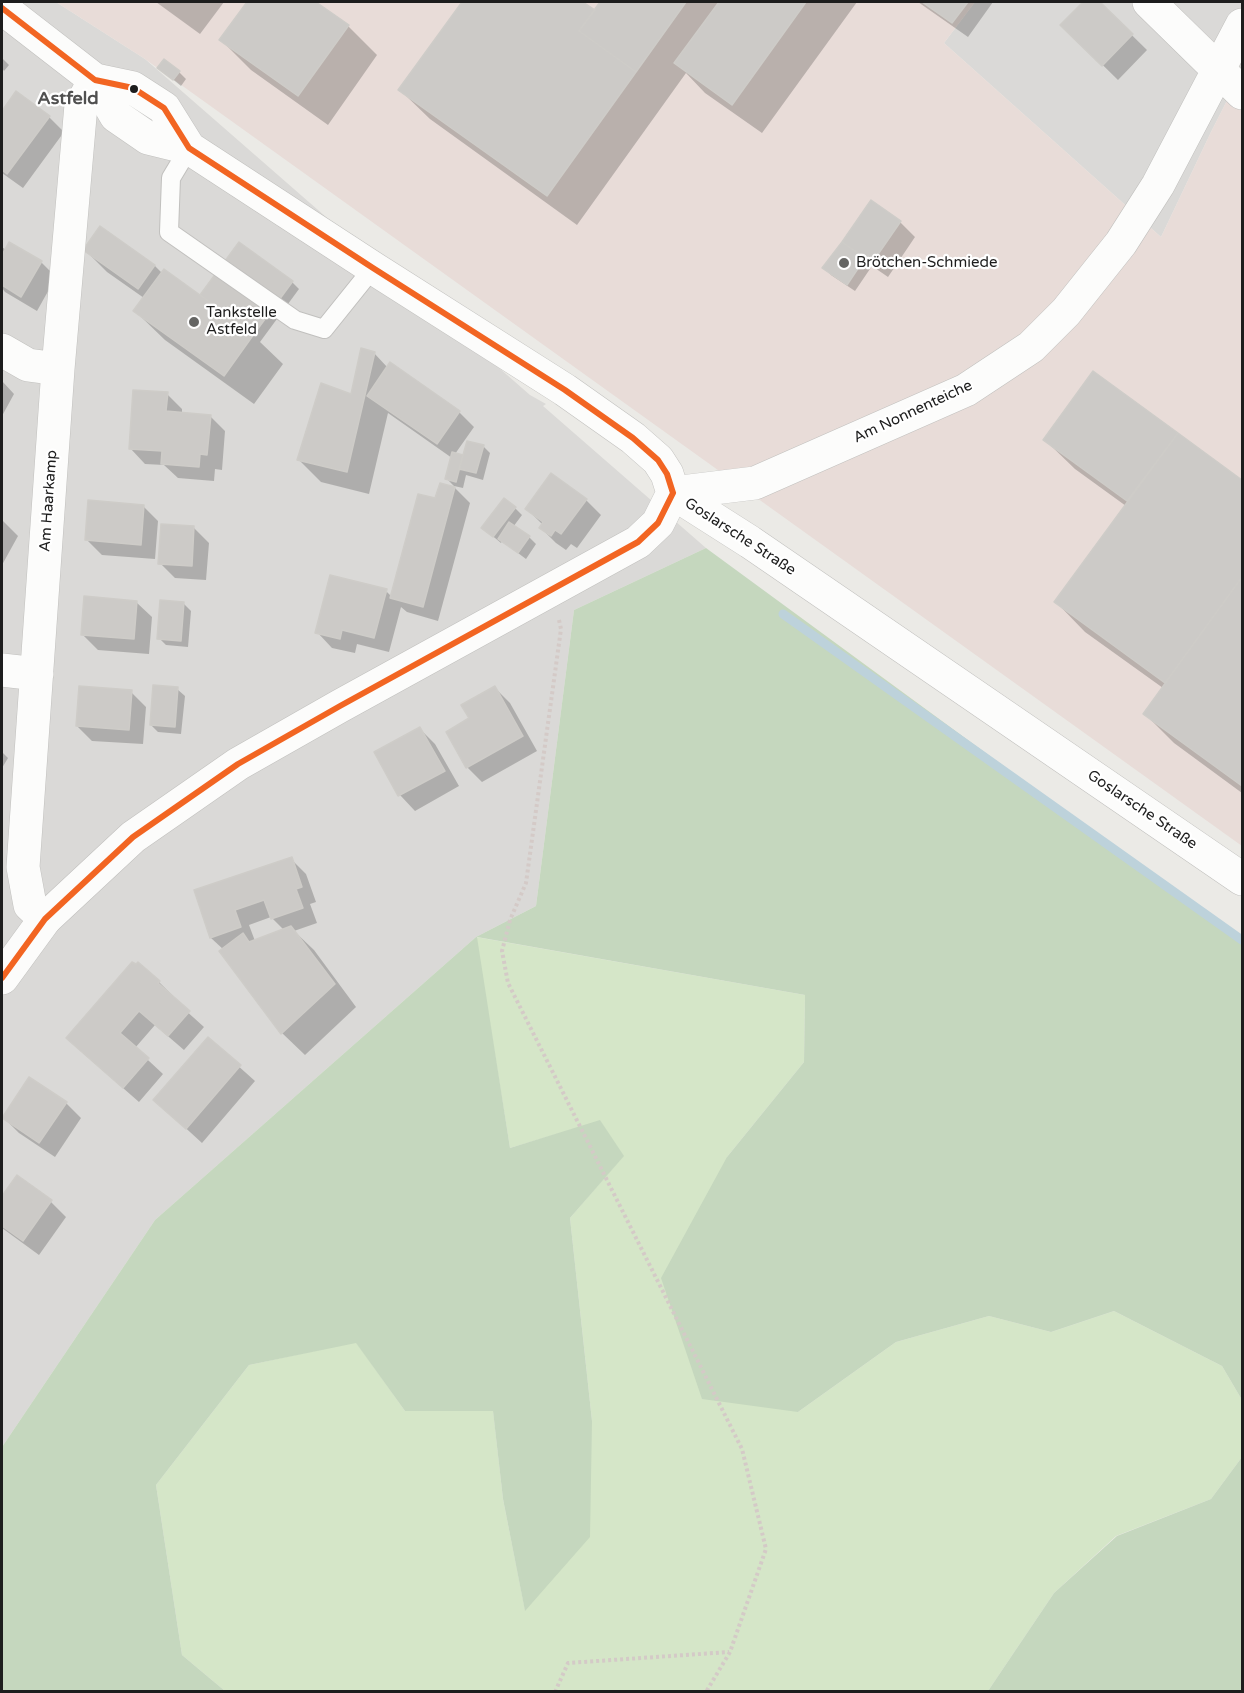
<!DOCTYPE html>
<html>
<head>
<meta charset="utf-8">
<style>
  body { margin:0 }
  #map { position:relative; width:1244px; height:1693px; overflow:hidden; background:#ebeae6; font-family:"Varela Round",sans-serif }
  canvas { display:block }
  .frame { position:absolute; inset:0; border:3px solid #1d1d1d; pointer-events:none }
</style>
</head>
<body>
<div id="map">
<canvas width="1244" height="1693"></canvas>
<div class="frame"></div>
</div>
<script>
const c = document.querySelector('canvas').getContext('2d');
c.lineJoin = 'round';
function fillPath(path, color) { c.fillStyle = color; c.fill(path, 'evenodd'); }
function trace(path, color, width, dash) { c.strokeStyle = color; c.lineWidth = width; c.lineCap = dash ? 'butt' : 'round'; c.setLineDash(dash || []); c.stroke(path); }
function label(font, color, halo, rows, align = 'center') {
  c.font = font + ' "Varela Round",sans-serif'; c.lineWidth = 4.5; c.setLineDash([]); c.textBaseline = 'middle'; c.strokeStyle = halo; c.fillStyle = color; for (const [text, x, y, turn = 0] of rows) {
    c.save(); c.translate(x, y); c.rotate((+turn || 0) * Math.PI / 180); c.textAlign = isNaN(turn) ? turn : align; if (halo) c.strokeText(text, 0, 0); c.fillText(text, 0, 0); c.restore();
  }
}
fillPath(new Path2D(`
  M2 2H56L145 59 530 395 546 404 543 406 706 548 574 610 536 906 476 937 155 1220 2 1447Z
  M975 2H1242V71L1211 132 1161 237 944 43Z`), '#dad9d7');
fillPath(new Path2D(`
  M56 2H975L944 43 1161 237 1211 132 1242 71V846L145 59Z`), '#e8dcd8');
fillPath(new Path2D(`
  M476 937 805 995 804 1062 727 1157 798 1412 896 1342 989 1316 1051 1332 1114 1311 1222 1366 1242 1400V1457L1211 1499 1116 1536 1054 1593 988 1691H225L182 1655 156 1485 249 1365 356 1342 405 1411 493 1410 503 1499 525 1610 592 1421 570 1218 623 1156 600 1121 510 1148Z`), '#d5e6c8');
fillPath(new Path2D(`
  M706 548 1242 941V1400L1222 1366 1114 1311 1051 1332 989 1316 896 1342 798 1412 702 1399 661 1278 727 1157 804 1062 805 995 477 937 510 1148 600 1120 624 1156 570 1218 592 1421 590 1537 525 1611 503 1499 493 1411H405L356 1343 249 1365 156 1485 182 1655 225 1691H2V1447L155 1220 476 937 536 906 574 610Z
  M1242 1457V1691H988L1054 1593 1117 1536 1211 1499Z`), '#c5d7be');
fillPath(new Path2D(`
  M156 2H224L200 34Z
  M249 2H314L348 26 377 55 328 125 251 70 221 40Z
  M464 2H581L595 12 602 2H857L762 133 705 93 686 73 577 225 430 119 400 90Z
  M918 2H993L968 37Z
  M1086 2H1098L1147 50 1118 80 1062 25Z
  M2 58 9 65 4 71 2 68Z
  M159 68 179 72 186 79 181 86Z
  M16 93 49 117 64 132 23 188 2 173V113Z
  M900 222 915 237 888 277 872 266 855 291 831 275 824 267Z
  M100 228 155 266 162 273 201 297 239 244 292 282 299 289 260 342 283 364 254 404 165 340 135 311 144 298 107 272 85 250Z
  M2 247 6 250 41 262 56 277 37 311 5 292 2 288Z
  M374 353 388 368 459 412 474 427 455 454 464 457 483 446 490 453 483 480 466 475 463 488 454 486 447 479 452 458 388 413 369 494 321 482 299 460 352 396Z
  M1094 374 1242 482V793L1174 743 1145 714 1163 688 1085 632 1056 602 1126 506 1075 469 1045 440Z
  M2 381 14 394 2 416Z
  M167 394 182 409V414L210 416 225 431 222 470 215 469 214 481 178 478 164 465 145 464 130 448Z
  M455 488 470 503 438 621 407 612 401 607 389 652 357 644 355 653 332 648 317 632 386 591 392 597 436 500Z
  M586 500 601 515 577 548 571 544 566 550 556 543 541 528 543 525 527 509Z
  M143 506 158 521 155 559 102 555 87 540Z
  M515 508 522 515 513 527 529 537 536 544 526 559 502 541 501 543 483 528Z
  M2 520 18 536 2 565Z
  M194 528 209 543 206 580 175 578 160 563Z
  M136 602 152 617 149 654 98 650 83 635Z
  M183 603 191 611 188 647 166 645 159 638Z
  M495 688 510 703 537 751 482 782 467 767 471 719Z
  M177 689 185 696 181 734 158 732 151 725Z
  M131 692 146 707 143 744 92 741 77 726Z
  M420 729 435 744 459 786 415 811 400 795 376 752Z
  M2 752 8 758 2 768Z
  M291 859 306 874 316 902 310 904 317 923 294 931 314 950 356 1007 305 1055 282 1033 221 951 224 950 211 938 195 891ZM271 917 284 930 255 941 249 925Z
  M138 964 159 982 174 997 173 999 204 1027 184 1050 155 1025 135 1048 163 1074 139 1102 83 1053 68 1038Z
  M208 1039 255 1081 202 1143 155 1100Z
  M66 1103 81 1118 55 1157 19 1133 4 1118Z
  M17 1177 51 1202 66 1217 39 1255 2 1228V1198Z`), '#0003');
trace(new Path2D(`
  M783 614 1242 940`), '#bdd2db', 9);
const building = new Path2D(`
  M247 2H316L349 25 298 96 219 40Z
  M462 2H583L595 10 579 31 636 72 547 196 398 90Z
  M600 2H686L636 72 579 31Z
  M719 2H806L732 105 674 63Z
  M922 2H968L952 23Z
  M1083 2H1100L1133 34 1102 66 1060 25Z
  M164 59 180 71 173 80 157 68Z
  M16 91 50 116 7 174 2 170V111Z
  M871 200 901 221 872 263 842 242Z
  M100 226 155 265 138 289 83 250Z
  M9 242 42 261 21 297 2 285V255Z
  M239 242 293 281 254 334 200 295Z
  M842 242 865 258 847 285 822 268Z
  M164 269 254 334 224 376 133 311Z
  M361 348 375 352 347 472 297 460 321 383 351 394Z
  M390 362 460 411 437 444 367 396Z
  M1093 371 1178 433 1127 501 1043 440Z
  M133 390 168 392 166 411 211 415 207 455 200 454 199 467 161 464 162 451 129 449Z
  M1178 433 1242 480V577L1165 683 1054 602Z
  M467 441 484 445 476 473 459 469Z
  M452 452 463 455 456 482 445 479Z
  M551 473 587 499 561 534 555 530 551 536 539 528 543 522 525 509Z
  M440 483 455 487 423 607 390 598 418 494 435 498Z
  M504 498 516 507 493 537 481 528Z
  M88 500 144 505 141 545 85 540Z
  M509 522 530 536 518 553 498 539Z
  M161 524 194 526 192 566 158 564Z
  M330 575 387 589 374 638 342 630 340 639 315 633Z
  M1242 577V786L1143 714Z
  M84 596 137 601 134 639 81 635Z
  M160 600 184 602 181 641 157 639Z
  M153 685 178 687 175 727 150 725Z
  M79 686 132 690 129 730 76 726Z
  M495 686 523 736 466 768 446 732 469 718 461 705Z
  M420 727 445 771 398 796 374 752Z
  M292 857 302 887 296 889 303 908 271 919 264 900 235 910 241 927 210 938 194 890Z
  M291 926 335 984 281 1034 219 951 243 933 249 942Z
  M132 962 136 964 138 962 160 981 158 983 190 1011 168 1036 139 1011 120 1033 149 1058 123 1088 66 1038Z
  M208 1037 241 1065 186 1129 153 1100Z
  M29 1077 67 1102 39 1143 2 1118Z
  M17 1175 52 1200 23 1241 2 1226V1196Z`);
fillPath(building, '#cccac7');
trace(building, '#ceccc8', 1.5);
const service = new Path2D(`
  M189 148 171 178 169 232 295 320 324 329 373 268`);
const minor = new Path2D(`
  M1149 2 1242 93
  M2 350 28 365 58 369
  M673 493 755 483 966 390 1031 347 1066 312 1121 243 1158 185 1242 25
  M673 493 750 542 1242 879
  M2 670 37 674
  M45 919 30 905 23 867 58 369 81 105 95 80`);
const tertiary = new Path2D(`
  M2 8 95 80 116 116 148 138 189 148 373 268 565 390 633 438 658 460 667 474 673 493 658 523 638 542 340 706 238 764 133 837 45 919 2 978
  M95 80 133 88 164 108 189 148`);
trace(service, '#c1c0be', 20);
trace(minor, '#c1c0be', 34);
trace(tertiary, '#c1c0be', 34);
trace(new Path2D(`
  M559 620 561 629 526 883 510 920 502 951 508 983 742 1449 766 1549 730 1652 706 1692
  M555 1692 568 1663 729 1652`), '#d4cac7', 4, [3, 3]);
trace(service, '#fcfcfb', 18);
trace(minor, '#fcfcfb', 33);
trace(tertiary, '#fcfcfb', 33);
trace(new Path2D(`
  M2 8 95 80 133 88 164 108 189 148 373 268 565 390 633 438 658 460 667 474 673 493
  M2 978 45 919 133 837 238 764 340 706 638 542 658 523 673 493`), '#f26522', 6);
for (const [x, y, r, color] of [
  [134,89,5,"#1d1d1d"],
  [844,263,6,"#656563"],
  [194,322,6,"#656563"]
]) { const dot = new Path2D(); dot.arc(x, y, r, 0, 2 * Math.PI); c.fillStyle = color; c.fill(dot); trace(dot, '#fff', 2); }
label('15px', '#1d1d1d', '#fff', [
  ["Brötchen-Schmiede",856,263],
  ["Tankstelle",206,313],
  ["Astfeld",206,330]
], 'left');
label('15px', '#1d1d1d', '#fff', [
  ["Am Nonnenteiche",913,412,-25],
  ["Am Haarkamp",49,501,-86],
  ["Goslarsche Straße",740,537,33],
  ["Goslarsche Straße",1142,810,34]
]);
label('bold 18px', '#505050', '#fff', [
  ["Astfeld",68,99]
]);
</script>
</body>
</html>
